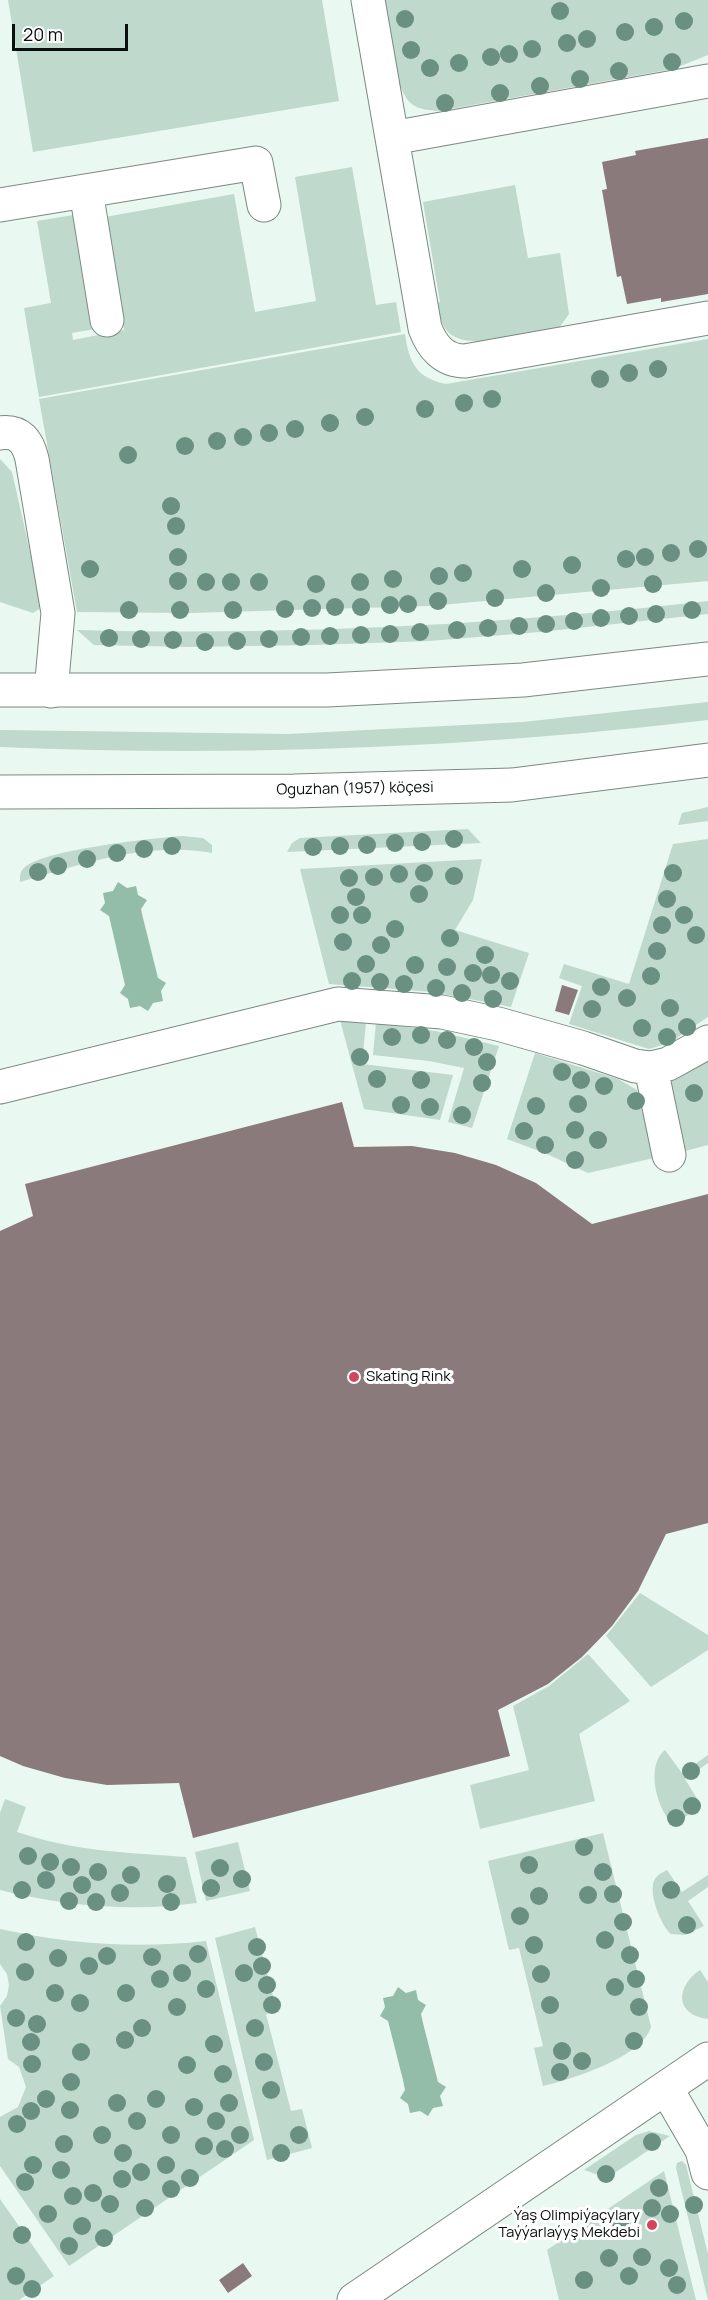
<!DOCTYPE html>
<html>
<head>
<meta charset="utf-8">
<style>
  body { margin:0 }
  #map { position:relative; width:708px; height:2300px; overflow:hidden; background:#e9f8f0; font-family:Manrope,sans-serif }
  canvas { display:block }
  .scale { position:absolute; left:12px; top:24px; width:116px; height:27px; box-sizing:border-box; border:3px solid #090f0c; border-top:0; padding-left:8px; font-size:18px; line-height:21px; white-space:nowrap; color:#090f0c; -webkit-text-stroke:4px #fff; paint-order:stroke }
</style>
</head>
<body>
<div id="map">
<canvas width="708" height="2300"></canvas>
<div class="scale">20 m</div>
</div>
<script>
const c = document.querySelector('canvas').getContext('2d');
c.lineJoin = 'round';
function fillPath(path, color) { c.fillStyle = color; c.fill(path, 'evenodd'); }
function trace(path, color, width, dash) { c.strokeStyle = color; c.lineWidth = width; c.lineCap = dash ? 'butt' : 'round'; c.setLineDash(dash || []); c.stroke(path); }
function label(font, color, halo, rows, align = 'center') {
  c.font = font + ' Manrope,sans-serif'; c.lineWidth = 6; c.setLineDash([]); c.textBaseline = 'middle'; c.strokeStyle = halo; c.fillStyle = color; for (const [text, x, y, turn = 0] of rows) {
    c.save(); c.translate(x, y); c.rotate((+turn || 0) * Math.PI / 180); c.textAlign = isNaN(turn) ? turn : align; if (halo) c.strokeText(text, 0, 0); c.fillText(text, 0, 0); c.restore();
  }
}
fillPath(new Path2D(`
  M8 0H322L339 101 33 152Z
  M384 0H708V55L673 69 439 111C430 110 419 110 412 104 393 90 388 24 384 0Z
  M352 167 376 305 396 302 401 332 39 397 24 308 51 303 37 221 79 214 95 329 72 333 73 340 124 330 105 217 234 194 255 312 316 301 295 177Z
  M515 185 528 258 560 253 569 314 559 328C532 333 470 352 449 333 441 325 439 314 437 303L440 302 423 202Z
  M405 334C409 362 416 378 446 384L708 339V581L429 606 190 613 77 612 39 399Z
  M0 459 12 472 41 600 39 609 33 613 0 602Z
  M708 601V614L540 632 429 641 312 645 189 647 94 645 77 630C288 636 498 625 708 601Z
  M708 702V720C473 748 237 757 0 747V730L288 734 523 722Z
  M708 807V821L678 825 682 813Z
  M468 829 481 843 287 852 292 843 300 838Z
  M182 836 203 838 212 845V853C149 841 80 864 20 882 20 877 20 872 23 869 38 850 155 838 182 836Z
  M708 839V1017L669 1043 649 1049 569 1024 582 986 559 978 564 964 629 984 673 844Z
  M482 859 473 900 455 930 529 953 511 1007 433 992 329 984 300 869Z
  M340 1020 366 1022 362 1064 453 1075 440 1120 364 1109Z
  M376 1023 436 1031 499 1046 472 1128 448 1122 464 1068 429 1061 373 1055Z
  M535 1053 618 1079 637 1090 654 1158 588 1173 547 1154 507 1139Z
  M708 1060V1145L685 1151 671 1083 673 1078Z
  M640 1593 708 1635V1650L651 1687 606 1636Z
  M588 1654 630 1701 579 1734 595 1801 480 1829 470 1785 529 1770 513 1706 549 1686Z
  M665 1750 682 1773 708 1755V1763L685 1779 701 1805 680 1821 669 1820C656 1804 646 1765 665 1750Z
  M5 1799 26 1807 17 1832C72 1851 129 1853 186 1857L197 1903C132 1912 64 1906 0 1890V1813Z
  M603 1833 651 2027C641 2058 572 2079 543 2086L534 2048 543 2046 519 1948 509 1950 488 1861Z
  M238 1842 250 1891 206 1901 195 1852Z
  M667 1870 682 1892 708 1875V1887L688 1901 704 1926 685 1935 671 1934C661 1926 647 1891 655 1879 657 1875 663 1872 667 1870Z
  M255 1927 277 2011 266 2014 291 2111 302 2109 312 2148 267 2160 215 1938Z
  M0 1929C68 1944 136 1949 206 1941L254 2140 69 2266 0 2166V2117L18 2107 26 2087 19 2067 8 2059 0 2006 7 1996 9 1985 7 1974 0 1964Z
  M700 1970 708 1982V2019C675 2015 675 1987 700 1970Z
  M649 2131 670 2136 607 2178 584 2170 636 2135Z
  M682 2161 686 2165 708 2254V2300L676 2168 677 2163Z
  M664 2171 696 2300H559L547 2250Z
  M0 2199 54 2276 19 2300H0Z`), '#bfd9cc');
fillPath(new Path2D(`
  M118 882 127 888 136 886 138 895 147 900 141 909 143 918 158 978 166 983 161 991 163 1001 153 1003 148 1011 140 1006 130 1008 128 999 120 993 125 985 109 916 100 910 105 903 103 893 113 891Z
  M398 1987 406 1993 416 1990 418 2000 426 2005 421 2014 423 2023 438 2082 446 2087 440 2096 443 2106 433 2108 428 2116 420 2111 410 2113 408 2104 400 2098 405 2090 403 2080 388 2021 380 2016 385 2007 383 1998 393 1996Z`), '#93bda8');
fillPath(new Path2D(`
  M708 138V294L661 302V298L627 304 621 276 617 277 602 190 607 189 602 162 636 155 635 151Z
  M562 985 578 990 569 1015 555 1011Z
  M342 1102 354 1147 412 1146 455 1153 496 1165 536 1183 592 1224 708 1194V1523L666 1534 638 1591 612 1626 582 1657 548 1684 498 1710 510 1756 193 1838 179 1783 107 1785 65 1778 23 1766 0 1756V1231L33 1216 25 1184Z
  M243 2263 252 2276 228 2293 219 2280Z`), '#8a7a7b');
const minor = new Path2D(`
  M368 0 425 328C432 347 444 361 465 361L708 318
  M392 138 708 81
  M86 191 107 320
  M0 205 256 163 264 205
  M0 433C20 430 28 442 32 459L58 613 51 691
  M651 1068 669 1155
  M0 1087 338 1004 442 1012 498 1024 583 1048 635 1066 651 1068 668 1064 708 1042
  M666 2088 702 2150 708 2173
  M354 2300 708 2059`);
const major = new Path2D(`
  M0 690H327L523 680 708 659
  M0 792 294 791 512 785 708 760`);
trace(minor, '#7b8982', 35);
trace(major, '#7b8982', 35);
trace(minor, '#fff', 33);
trace(major, '#fff', 33);
c.fillStyle = '#699081';
for (const [x, y] of [
  [560,11],
  [405,19],
  [684,21],
  [654,27],
  [625,32],
  [587,39],
  [567,43],
  [532,49],
  [411,50],
  [509,54],
  [491,57],
  [672,62],
  [459,63],
  [430,68],
  [619,71],
  [580,79],
  [540,86],
  [500,93],
  [445,103],
  [658,369],
  [629,373],
  [600,379],
  [492,399],
  [464,403],
  [425,409],
  [365,417],
  [330,423],
  [295,429],
  [269,433],
  [243,437],
  [217,441],
  [185,446],
  [128,455],
  [171,506],
  [176,526],
  [698,549],
  [671,553],
  [178,557],
  [645,557],
  [626,559],
  [572,565],
  [90,569],
  [522,569],
  [463,573],
  [439,576],
  [393,579],
  [178,581],
  [206,582],
  [231,582],
  [259,582],
  [360,582],
  [316,584],
  [653,584],
  [601,588],
  [546,593],
  [495,598],
  [438,601],
  [408,604],
  [390,605],
  [335,607],
  [361,607],
  [312,608],
  [285,609],
  [129,610],
  [180,610],
  [233,610],
  [692,610],
  [656,614],
  [629,616],
  [601,618],
  [574,621],
  [546,624],
  [519,626],
  [488,628],
  [457,630],
  [420,632],
  [390,634],
  [361,635],
  [330,636],
  [301,637],
  [109,638],
  [141,639],
  [269,639],
  [173,640],
  [237,641],
  [205,642],
  [454,839],
  [422,842],
  [395,843],
  [367,845],
  [172,846],
  [340,846],
  [313,847],
  [144,849],
  [117,853],
  [87,859],
  [58,866],
  [38,872],
  [424,873],
  [673,873],
  [399,874],
  [454,876],
  [374,877],
  [349,878],
  [419,894],
  [356,897],
  [667,899],
  [340,915],
  [362,915],
  [684,915],
  [662,925],
  [395,929],
  [696,935],
  [450,938],
  [343,942],
  [381,945],
  [657,951],
  [485,955],
  [366,964],
  [415,965],
  [447,967],
  [473,973],
  [491,975],
  [651,976],
  [352,981],
  [510,981],
  [380,982],
  [404,984],
  [601,987],
  [436,988],
  [462,993],
  [627,998],
  [493,999],
  [670,1008],
  [592,1009],
  [687,1027],
  [642,1028],
  [421,1035],
  [392,1037],
  [667,1037],
  [447,1040],
  [474,1047],
  [360,1057],
  [487,1062],
  [562,1072],
  [377,1079],
  [421,1080],
  [581,1080],
  [482,1083],
  [604,1086],
  [694,1093],
  [636,1101],
  [578,1104],
  [401,1105],
  [536,1106],
  [430,1107],
  [462,1115],
  [575,1130],
  [524,1131],
  [598,1140],
  [545,1145],
  [575,1160],
  [691,1771],
  [692,1806],
  [676,1818],
  [584,1847],
  [28,1856],
  [50,1862],
  [529,1865],
  [71,1867],
  [220,1868],
  [98,1872],
  [603,1872],
  [131,1875],
  [242,1879],
  [46,1880],
  [167,1884],
  [82,1885],
  [211,1888],
  [22,1890],
  [671,1890],
  [120,1893],
  [613,1894],
  [588,1895],
  [539,1896],
  [69,1901],
  [96,1902],
  [171,1902],
  [520,1916],
  [623,1922],
  [687,1925],
  [605,1940],
  [26,1942],
  [534,1945],
  [257,1947],
  [198,1954],
  [630,1955],
  [107,1956],
  [152,1957],
  [58,1958],
  [89,1966],
  [262,1966],
  [25,1972],
  [182,1973],
  [244,1973],
  [541,1974],
  [160,1979],
  [636,1979],
  [267,1985],
  [615,1987],
  [206,1989],
  [55,1993],
  [126,1993],
  [80,2003],
  [272,2005],
  [550,2005],
  [177,2007],
  [639,2007],
  [16,2018],
  [37,2024],
  [142,2028],
  [255,2028],
  [125,2040],
  [634,2041],
  [31,2042],
  [214,2044],
  [562,2051],
  [81,2052],
  [582,2061],
  [264,2062],
  [32,2064],
  [187,2065],
  [560,2072],
  [223,2074],
  [71,2082],
  [271,2090],
  [46,2099],
  [156,2099],
  [117,2103],
  [229,2103],
  [194,2107],
  [70,2110],
  [31,2111],
  [137,2121],
  [216,2121],
  [17,2124],
  [102,2135],
  [171,2135],
  [240,2135],
  [299,2135],
  [652,2142],
  [64,2144],
  [204,2146],
  [225,2149],
  [123,2153],
  [281,2153],
  [33,2165],
  [166,2165],
  [61,2170],
  [141,2172],
  [606,2174],
  [190,2178],
  [122,2179],
  [25,2182],
  [659,2188],
  [171,2189],
  [93,2193],
  [73,2196],
  [110,2204],
  [694,2205],
  [145,2208],
  [652,2208],
  [48,2214],
  [670,2214],
  [620,2222],
  [82,2226],
  [22,2235],
  [104,2238],
  [69,2246],
  [642,2257],
  [609,2258],
  [669,2268],
  [16,2276],
  [629,2276],
  [584,2280],
  [677,2285],
  [32,2289]
]) { c.beginPath(); c.arc(x, y, 9, 0, 2 * Math.PI); c.fill(); }
for (const [x, y, r, color] of [
  [354,1377,6,"#d5445d"],
  [652,2225,6,"#d5445d"]
]) { const dot = new Path2D(); dot.arc(x, y, r, 0, 2 * Math.PI); c.fillStyle = color; c.fill(dot); trace(dot, '#fff', 2); }
label('15px', '#090f0c', '#fff', [
  ["Oguzhan (1957) köçesi",355,789,-1]
]);
label('15px', '#090f0c', '#fff', [
  ["Skating Rink",366,1377],
  ["Ýaş Olimpiýaçylary",640,2216,"right"],
  ["Taýýarlaýyş Mekdebi",640,2233,"right"]
], 'left');
</script>
</body>
</html>
